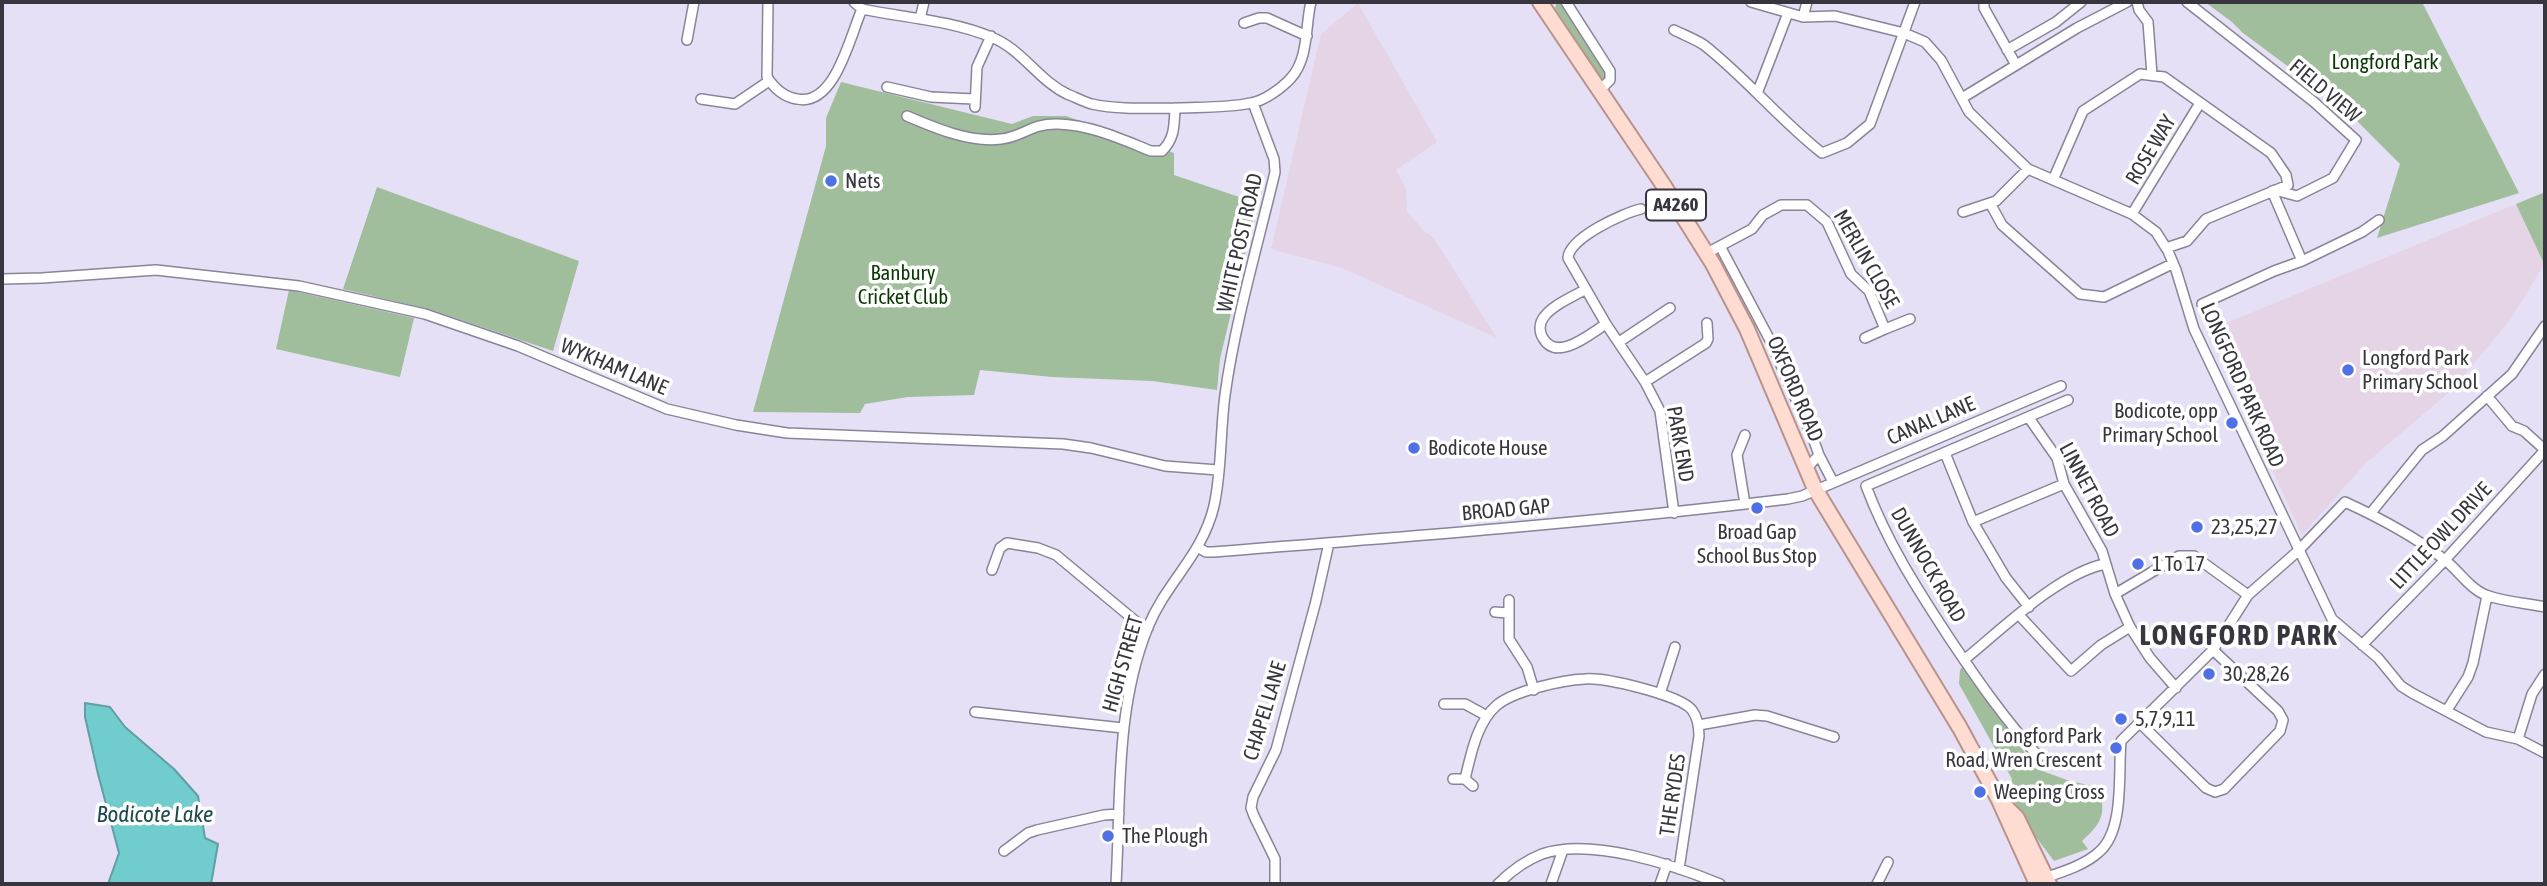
<!DOCTYPE html>
<html>
<head>
<meta charset="utf-8">
<style>
  body { margin:0 }
  #map { position:relative; width:2547px; height:886px; overflow:hidden; background:#e5e0f6; font-family:"Asap Condensed",sans-serif }
  canvas { display:block }
  .frame { position:absolute; inset:0; border:4px solid #37353e; pointer-events:none }
</style>
</head>
<body>
<div id="map">
<canvas width="2547" height="886"></canvas>
<div class="frame"></div>
</div>
<script>
const c = document.querySelector('canvas').getContext('2d');
c.lineJoin = 'round';
function fillPath(path, color) { c.fillStyle = color; c.fill(path, 'evenodd'); }
function trace(path, color, width, dash) { c.strokeStyle = color; c.lineWidth = width; c.lineCap = dash ? 'butt' : 'round'; c.setLineDash(dash || []); c.stroke(path); }
function label(font, color, halo, rows, align = 'center') {
  c.font = font + ' "Asap Condensed",sans-serif'; c.lineWidth = 7; c.setLineDash([]); c.textBaseline = 'middle'; c.strokeStyle = halo; c.fillStyle = color; for (const [text, x, y, turn = 0] of rows) {
    c.save(); c.translate(x, y); c.rotate((+turn || 0) * Math.PI / 180); c.textAlign = isNaN(turn) ? turn : align; if (halo) c.strokeText(text, 0, 0); c.fillText(text, 0, 0); c.restore();
  }
}
fillPath(new Path2D(`
  M1358 3 1437 142 1396 170 1406 188 1407 212 1425 232 1433 237 1497 338 1342 268 1271 249 1321 34Z
  M2516 204 2544 265 2510 320 2453 389 2366 463 2302 535 2209 330Z`), '#e5d4e5');
fillPath(new Path2D(`
  M1557 2H1561L1566 6 1564 8 1603 70 1606 69 1607 79 1603 82 1555 8Z
  M2205 2H2422L2519 193 2377 238 2400 164 2344 108 2243 33 2232 22Z
  M841 82 1012 124 1033 116H1066L1174 153V175L1257 203 1220 359 1217 390 1152 381 1052 377 980 370 974 395 908 397 865 404 860 413 753 412 826 146V118Z
  M377 187 579 261 553 351 432 310 343 289Z
  M2545 192V266L2516 204Z
  M289 290 414 318 400 377 276 349Z
  M1962 667 2037 769 2067 780 2100 788C2105 815 2103 822 2082 841L2088 849 2054 861 2008 800 2012 779 1959 684 1960 670Z`), '#a0be9b');
const water = new Path2D(`
  M85 703 110 707 125 727 174 769 198 796 205 838 218 844 211 884H108L119 853 98 774 85 717Z`);
fillPath(water, '#71ccce');
trace(water, '#609fa3', 2);
const street = new Path2D(`
  M768 2 767 77C774 88 784 97 797 99 835 107 850 36 862 9
  M854 2 862 9C905 18 950 20 991 37 1022 49 1038 80 1067 94 1075 97 1084 102 1092 104 1119 110 1149 108 1177 108 1201 107 1227 108 1251 103 1264 101 1282 88 1291 78 1309 58 1305 26 1311 2
  M1566 2 1610 71V80L1599 91
  M1751 2 1803 17 1835 16 1904 33 1925 42 1941 60 1969 112 2028 169 2132 214 2156 232 2168 251 2176 270 2194 329 2332 619 2378 658 2401 686 2412 693 2486 732 2518 739 2545 753
  M1984 2V8L2016 65
  M2137 2 2139 10 2148 22 2152 75
  M2187 2 2314 102 2356 140 2333 178 2297 196 2275 190
  M1803 17 1807 2
  M920 19 924 2
  M1244 23 1259 18H1267L1307 36
  M1674 30C1684 35 1695 39 1704 45 1746 78 1780 120 1822 153L1847 143 1870 124 1915 2
  M687 40 694 2
  M2007 50 2056 22 2081 2
  M887 87 931 97 974 99
  M1758 91 1788 13
  M1962 98 2077 28 2127 2
  M701 99 735 104 769 81
  M975 107 977 67 991 36
  M907 116C935 128 970 143 1001 139 1023 137 1031 123 1058 124 1091 125 1121 139 1151 151H1162C1175 138 1174 126 1175 108
  M2053 180 2083 111 2140 74 2164 77 2271 153 2286 175 2288 185 2206 219 2187 241 2166 248
  M1990 203 2002 225 2080 294 2104 297 2172 264
  M1641 209C1623 213 1569 238 1568 258L1606 324 1645 382 1660 411 1674 513
  M1963 212 1996 201 2028 169
  M2132 214 2200 103
  M1720 246 1772 344 1814 441 1819 455 1806 469
  M1705 254 1752 229 1763 215 1781 205H1807L1827 222 1851 274 1869 291 1885 329 1910 319
  M2302 261 2362 232 2379 220
  M2 279 42 278 156 270 299 286 425 314 518 346 667 409 736 425 787 433 1063 444 1091 448 1165 466 1218 470
  M1586 289C1573 297 1552 305 1544 317 1539 323 1539 332 1543 338 1557 363 1591 333 1606 324
  M2202 304 2274 271 2302 261 2272 191
  M1865 338 1885 329
  M1619 342 1670 308
  M1645 382 1706 343 1708 339 1707 323
  M2487 396 2512 426 2524 431 2545 450
  M2029 418 2057 458 2064 484 2102 551 2115 594 2130 627 2150 658 2176 688
  M1745 435 1737 455 1745 504
  M1945 453 1973 522 2006 578 2029 607
  M1819 455 1833 482
  M2370 514 2422 450 2443 436 2512 374 2545 326
  M1973 522 2064 484
  M1199 548 1206 552H1213C1405 537 1597 522 1788 499L1802 496 2061 386
  M992 570 1000 548 1007 543 1038 548 1056 555 1139 624 1148 628
  M2115 594 2179 556H2194L2248 595
  M1509 600V639L1527 667 1534 690
  M1495 612 1508 613
  M2019 615 2071 671 2101 645 2130 627
  M2362 645 2445 560 2545 450
  M1964 660C2001 630 2059 573 2105 564
  M1660 694 1675 647
  M1444 704H1465L1487 716
  M2447 710 2468 677 2473 663 2487 596
  M975 712 1123 728
  M2139 722 2206 788 2215 792 2224 789 2280 731 2283 720 2278 711 2213 650
  M1699 725 1755 715 1767 716 1834 737
  M2518 739 2532 694 2545 674
  M2039 757C2005 720 1976 678 1948 636 1916 587 1887 542 1866 486L2068 400
  M1453 779H1465
  M1473 786 1465 779C1471 754 1477 722 1497 705 1514 691 1562 680 1585 679 1605 677 1680 695 1692 710 1698 718 1699 726 1699 736L1679 869
  M1004 851 1028 833 1037 830 1104 815 1119 814
  M2044 878C2062 872 2085 865 2099 852 2125 830 2118 772 2121 741L2213 650 2248 595 2298 551 2345 502C2380 518 2414 536 2445 560 2458 570 2470 589 2486 595 2504 602 2527 603 2545 607
  M1116 884C1121 798 1115 708 1148 627 1167 581 1202 556 1214 506 1222 470 1220 432 1225 395 1235 322 1258 244 1275 172L1274 159 1253 103
  M1275 884V859L1254 816 1251 808 1253 797 1276 750 1316 601 1329 543
  M1498 884C1511 871 1524 861 1542 854 1591 837 1674 865 1720 884
  M1551 884 1563 850
  M1660 884 1667 864
  M1877 884 1888 862`);
const primary = new Path2D(`
  M1540 2 1664 186 1713 264 1747 329 1815 489 1960 728 1999 800 2037 884
  M2002 803 2017 818 2049 884`);
trace(street, '#898497', 12);
trace(primary, '#b8928b', 18);
trace(street, '#fff', 9);
trace(primary, '#fedcd2', 14);
for (const [x, y, r, color] of [
  [831,181,7,"#5071e6"],
  [2348,370,7,"#5071e6"],
  [2232,423,7,"#5071e6"],
  [1414,448,7,"#5071e6"],
  [1757,508,7,"#5071e6"],
  [2197,527,7,"#5071e6"],
  [2138,564,7,"#5071e6"],
  [2209,674,7,"#5071e6"],
  [2121,719,7,"#5071e6"],
  [2116,748,7,"#5071e6"],
  [1980,792,7,"#5071e6"],
  [1108,836,7,"#5071e6"]
]) { const dot = new Path2D(); dot.arc(x, y, r, 0, 2 * Math.PI); c.fillStyle = color; c.fill(dot); trace(dot, '#fff', 2.5); }
for (const [x, y, w] of [
  [1676,205,60]
]) { const box = new Path2D(); box.roundRect(x - w / 2, y - 15.5, w, 31, 5); c.fillStyle = '#fff'; c.fill(box); trace(box, '#37353e', 2); }
label('bold 19px', '#37353e', null, [
  ["A4260",1676,205]
]);
label('21px', '#0a3803', '#fff', [
  ["Longford Park",2385,62],
  ["Banbury",903,273],
  ["Cricket Club",903,297]
]);
label('21px', '#37353e', '#fff', [
  ["FIELD VIEW",2325,91,40],
  ["ROSE WAY",2151,150,-59],
  ["WHITE POST ROAD",1240,243,-77],
  ["MERLIN CLOSE",1866,259,60],
  ["WYKHAM LANE",614,367,23],
  ["LONGFORD PARK ROAD",2242,385,66],
  ["OXFORD ROAD",1795,389,67],
  ["CANAL LANE",1931,421,-23],
  ["PARK END",1680,444,80],
  ["LINNET ROAD",2089,490,62],
  ["BROAD GAP",1506,510,-5],
  ["LITTLE OWL DRIVE",2441,536,-47],
  ["DUNNOCK ROAD",1928,565,60],
  ["HIGH STREET",1123,664,-74],
  ["CHAPEL LANE",1265,711,-73],
  ["THE RYDES",1673,795,-82]
]);
label('21px', '#37353e', '#fff', [
  ["Nets",845,181],
  ["Longford Park",2362,358],
  ["Primary School",2362,382],
  ["Bodicote, opp",2218,411,"right"],
  ["Primary School",2218,435,"right"],
  ["Bodicote House",1428,448],
  ["23,25,27",2211,527],
  ["Broad Gap",1757,532,"center"],
  ["School Bus Stop",1757,556,"center"],
  ["1 To 17",2152,564],
  ["30,28,26",2223,674],
  ["5,7,9,11",2135,719],
  ["Longford Park",2102,736,"right"],
  ["Road, Wren Crescent",2102,760,"right"],
  ["Weeping Cross",1994,792],
  ["The Plough",1122,836]
], 'left');
label('italic 23px', '#204a4b', '#fff', [
  ["Bodicote Lake",155,815]
]);
c.letterSpacing = '2px';
label('bold 28px', '#37353e', '#fff', [
  ["LONGFORD PARK",2239,636]
]);
c.letterSpacing = '0px';
</script>
</body>
</html>
